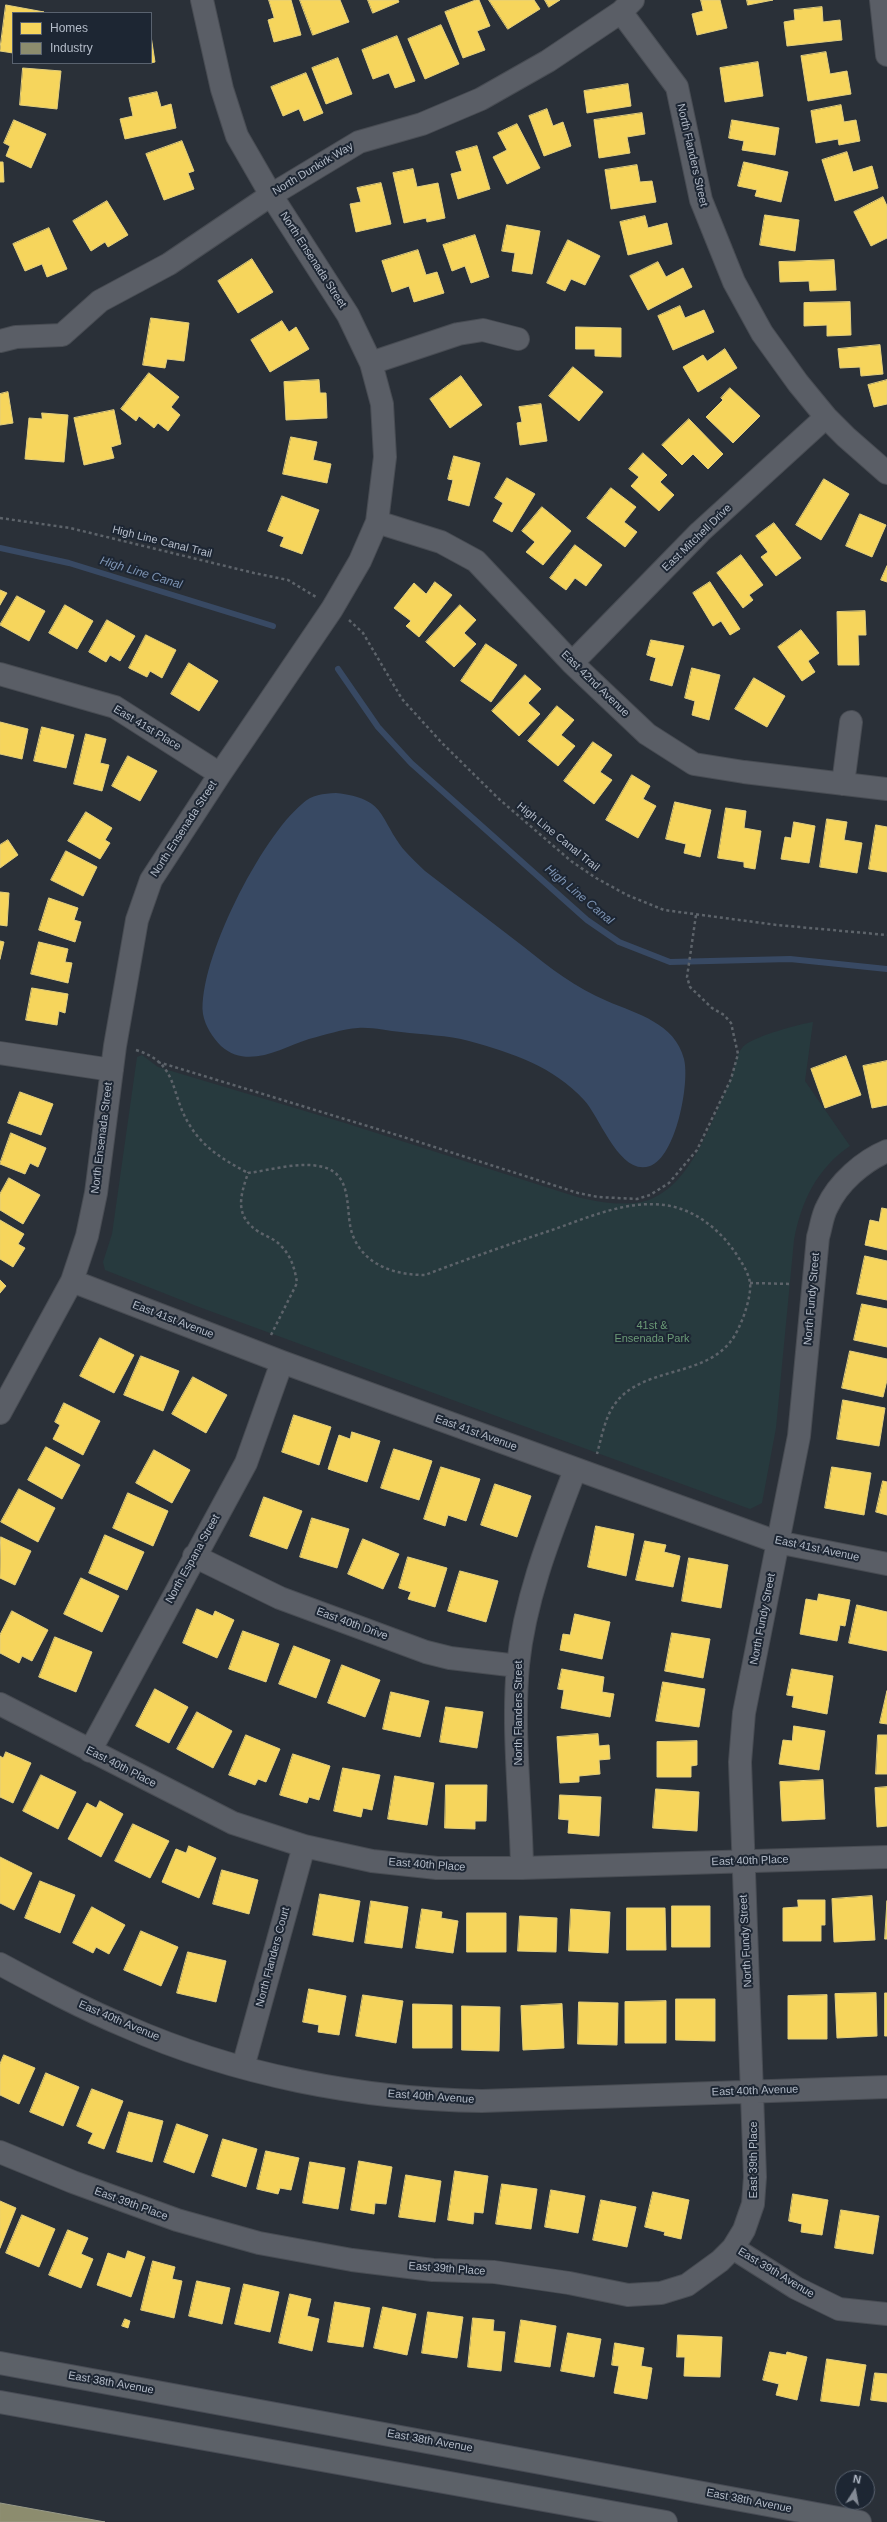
<!DOCTYPE html>
<html>
<head>
<meta charset="utf-8">
<style>
  body { margin:0 }
  #map { position:relative; width:887px; height:2522px; overflow:hidden; background:#2a3038; font-family:Helvetica,sans-serif }
  canvas { display:block }
  .legend { position:absolute; left:12px; top:12px; width:140px; height:52px; box-sizing:border-box; background:#1d2633; border:1px solid #59626f; margin:0; padding:5px 7px; list-style:none; font-size:12px; color:#b4bcc9 }
  .legend li { display:flex; align-items:center; gap:8px; height:20px }
  .legend b { width:20px; border:1px solid #59626f }
  .north { position:absolute; left:835px; top:2470px; width:40px; height:40px; box-sizing:border-box; background:#1d2633; border:1px solid #59626f; border-radius:50%; rotate:11deg; font-size:11px; font-weight:700; line-height:16px; text-align:center; color:#b4bcc9 }
  .north::after { content:''; display:block; margin:auto; width:14px; height:18px; background:#848b96; clip-path:polygon(50% 0,100% 100%,50% 72%,0 100%) }
</style>
</head>
<body>
<div id="map">
<canvas width="887" height="2522"></canvas>
<ul class="legend">
<li><b style="height:11px;background:#f6d55c"></b>Homes</li>
<li><b style="height:11px;background:#8c8c6e"></b>Industry</li>
</ul>
<div class="north">N</div>
</div>
<script>
const c = document.querySelector('canvas').getContext('2d');
c.lineJoin = 'round';
function fillPath(path, color) { c.fillStyle = color; c.fill(path, 'evenodd'); }
function trace(path, color, width, dash) { c.strokeStyle = color; c.lineWidth = width; c.lineCap = dash ? 'butt' : 'round'; c.setLineDash(dash || []); c.stroke(path); }
function label(font, color, halo, rows, align = 'center') {
  c.font = font + ' Helvetica,sans-serif'; c.lineWidth = 4; c.setLineDash([]); c.textBaseline = 'middle'; c.strokeStyle = halo; c.fillStyle = color; for (const [text, x, y, turn = 0] of rows) {
    c.save(); c.translate(x, y); c.rotate((+turn || 0) * Math.PI / 180); c.textAlign = isNaN(turn) ? turn : align; if (halo) c.strokeText(text, 0, 0); c.fillText(text, 0, 0); c.restore();
  }
}
fillPath(new Path2D(`
  M813 1022 805 1081 850 1146C817 1168 801 1202 794 1240L776 1428 762 1503 750 1509 199 1307 105 1270 103 1262 112 1234 137 1057 142 1055 158 1067 345 1123 574 1196C595 1202 630 1208 651 1199 693 1182 712 1119 730 1081 735 1070 735 1053 745 1045 756 1036 799 1024 813 1022Z`), '#273a3e');
fillPath(new Path2D(`
  M336 793C388 799 378 818 405 851 411 858 418 864 425 871 458 896 491 922 524 947 550 968 576 988 607 1001 637 1014 675 1023 684 1059 690 1083 676 1157 650 1166 620 1177 600 1117 584 1100 553 1066 512 1053 469 1041 448 1035 423 1035 401 1032 388 1031 372 1027 358 1028 343 1029 324 1035 309 1039 281 1048 248 1070 221 1046 213 1038 205 1026 203 1014 198 961 261 838 302 804 312 794 323 794 336 793Z`), '#384963');
const homes = new Path2D(`
  M269 0H291L301 35 274 42 268 20 274 18Z
  M300 0H340L349 22 313 35Z
  M368 0H398L399 2 373 13Z
  M476 0H479L490 26 477 31 485 50 463 58 445 12Z
  M489 0H534L540 9 508 29Z
  M545 0H560L549 7Z
  M701 0H720L727 28 697 35 692 14 703 11Z
  M747 0H773L748 5Z
  M6 5 44 12 13 13V53L0 51Z
  M822 7 823 22 840 20 842 40 787 46 784 22 795 20 794 10Z
  M441 25 459 64 425 79 408 39Z
  M151 36 155 62 151 63Z
  M397 36 415 81 395 88 389 73 373 79 362 50Z
  M826 52 830 74 847 71 851 94 808 101 801 56Z
  M338 58 352 94 326 104 312 68Z
  M758 62 763 96 725 102 720 68Z
  M23 68 61 71 57 109 20 105Z
  M306 73 323 113 304 121 299 109 283 116 271 87Z
  M628 84 631 106 587 113 584 91Z
  M157 92 161 107 171 104 176 128 125 139 120 119 133 116 129 98Z
  M841 105 844 122 856 120 860 141 839 145 838 139 816 143 811 111Z
  M547 109 553 126 563 122 571 146 544 156 529 116Z
  M642 113 645 134 627 137 630 153 599 158 594 120Z
  M14 120 46 134 31 168 6 156 10 146 4 143Z
  M732 120 779 128 775 155 742 150 744 141 729 138Z
  M517 124 540 168 507 184 493 157 507 150 498 133Z
  M182 141 194 171 188 173 194 189 164 200 146 154Z
  M477 146 490 189 458 199 451 174 462 171 456 152Z
  M847 152 853 172 872 166 878 188 835 201 822 160Z
  M0 162H3L4 182H0Z
  M744 162 788 172 781 202 755 196 757 190 738 186Z
  M637 165 640 182 652 181 656 202 611 209 605 170Z
  M413 169 417 187 438 183 445 218 427 222 426 218 404 223 393 173Z
  M381 183 391 224 356 232 350 204 361 202 357 188Z
  M883 197 887 206V238L871 246 854 212Z
  M107 201 128 235 108 247 105 242 91 251 73 221Z
  M765 215 799 220 795 251 760 245Z
  M645 216 648 228 667 223 672 244 628 255 620 222Z
  M507 225 540 231 532 274 512 271 515 253 502 251Z
  M49 228 67 269 47 277 42 264 25 271 13 244Z
  M475 235 489 277 471 283 465 266 452 271 443 245Z
  M568 240 600 256 585 285 571 279 565 291 547 283Z
  M418 250 426 275 437 272 444 293 414 302 409 286 392 292 382 261Z
  M252 259 273 292 238 313 218 281Z
  M834 260 836 290 810 291 809 281 780 282 779 262Z
  M658 262 666 277 683 268 692 287 648 310 630 276Z
  M850 302 851 335 827 336V325L804 326V303Z
  M680 306 685 318 704 310 714 332 673 350 658 316Z
  M151 318 189 323 184 361 167 359 165 368 143 365Z
  M282 321 289 332 296 327 309 349 270 372 251 340Z
  M576 327 621 328V357L595 356V349H576Z
  M880 345 883 374 861 376 860 367 840 368 838 349Z
  M725 349 737 368 698 392 683 367 703 355 707 361Z
  M573 367 603 392 579 421 549 396Z
  M149 373 179 397 171 407 180 415 168 431 158 423 154 428 139 416 136 421 121 409Z
  M461 376 482 405 450 428 430 399Z
  M319 380 320 393H326L327 418 286 420 284 382Z
  M887 380V404L874 407 868 385Z
  M730 388 760 416 733 443 706 417 723 400 721 398Z
  M8 392 13 423 0 425V394Z
  M541 404 547 441 520 445 517 423 522 422 519 407Z
  M114 410 121 444 111 447 114 458 84 465 74 418Z
  M42 413 68 415 64 462 25 459 29 418 42 419Z
  M689 419 723 454 708 469 693 454 682 465 662 445Z
  M291 437 317 442 313 460 331 464 327 483 283 474Z
  M643 453 667 475 660 482 674 495 659 511 631 486 639 477 629 469Z
  M454 456 480 463 469 506 448 500 453 480 448 479Z
  M507 478 535 494 512 532 493 521 503 503 495 498Z
  M824 479 849 494 821 540 796 525Z
  M611 488 636 507 624 522 637 532 625 547 587 518Z
  M282 496 319 510 302 554 280 546 284 537 268 531Z
  M542 507 571 531 543 565 526 552 535 542 522 531Z
  M860 514 886 525 872 557 846 546Z
  M774 523 801 558 776 576 761 557 768 552 756 536Z
  M575 545 602 565 586 586 575 578 566 590 550 578Z
  M741 555 763 585 749 595 753 600 743 608 717 573Z
  M887 566V582L881 580Z
  M435 582 452 595 419 637 406 626 411 621 394 608 414 583 426 594Z
  M710 582 740 629 730 635 721 621 713 626 693 593Z
  M0 590 7 593 0 605Z
  M17 596 45 611 29 641 0 625Z
  M65 605 93 621 77 649 49 633Z
  M460 605 476 620 464 633 476 644 454 667 426 642Z
  M865 611 866 635H858L859 665H838L837 612Z
  M107 620 135 636 120 661 110 655 106 662 89 652Z
  M801 630 819 653 808 661 815 672 802 681 778 647Z
  M146 635 176 650 162 678 150 671 147 677 129 668Z
  M651 640 684 646 672 686 650 680 656 658 647 655Z
  M486 644 517 665 491 702 461 681Z
  M189 663 218 681 199 711 171 694Z
  M692 668 720 675 709 720 692 715 695 701 685 698Z
  M525 675 541 689 528 703 540 714 519 736 492 711Z
  M754 678 785 696 767 727 735 709Z
  M557 706 574 720 561 735 575 746 558 766 528 741Z
  M0 722 28 729 22 759 0 754Z
  M42 727 74 735 66 768 34 761Z
  M86 734 106 739 100 763 109 765 102 791 74 784Z
  M593 742 612 755 600 772 612 780 594 804 564 781Z
  M128 756 157 771 140 801 112 786Z
  M632 775 650 786 643 799 656 806 638 838 606 820Z
  M675 802 711 810 700 857 684 853 686 844 666 839Z
  M726 808 746 811 744 828 761 831 755 869 744 867V862L718 858Z
  M86 812 112 828 105 840 110 843 100 859 68 841Z
  M827 819 847 822 844 840 862 843 857 873 820 867Z
  M794 822 815 826 809 863 781 859 785 837 791 838Z
  M876 825 887 827V872L869 869Z
  M8 840 18 855 0 868V845Z
  M66 851 97 867 83 896 51 880Z
  M0 892 9 893 7 926 0 925Z
  M49 898 78 908 74 920 81 922 75 942 39 930Z
  M0 941 4 942 0 959Z
  M39 942 68 949 65 962 72 963 68 983 31 974Z
  M32 988 68 994 65 1013 59 1011 57 1025 26 1020Z
  M846 1056 861 1095 825 1108 811 1069Z
  M887 1061V1105L872 1108 863 1066Z
  M20 1092 53 1104 41 1135 8 1123Z
  M11 1133 46 1148 38 1167 30 1163 25 1174 0 1164Z
  M9 1178 40 1195 23 1224 0 1210V1194Z
  M882 1208 887 1209V1250L865 1245 870 1220 879 1222Z
  M0 1220 24 1234 18 1244 25 1248 13 1267 0 1259Z
  M865 1256 887 1261V1300L857 1294Z
  M0 1280 6 1286 0 1293Z
  M862 1304 887 1309V1347L854 1340Z
  M100 1338 134 1355 114 1393 80 1376Z
  M850 1351 887 1359V1380L883 1397 842 1388Z
  M141 1356 179 1371 163 1411 124 1395Z
  M193 1377 227 1395 206 1433 172 1414Z
  M843 1400 885 1408 879 1446 837 1439Z
  M64 1403 100 1421 83 1455 53 1439 60 1425 55 1422Z
  M294 1415 331 1427 319 1465 282 1452Z
  M352 1432 380 1441 367 1482 328 1469 339 1435 350 1439Z
  M46 1447 80 1465 62 1499 28 1480Z
  M394 1449 432 1461 419 1500 381 1488Z
  M154 1450 190 1470 172 1503 136 1483Z
  M441 1467 480 1479 466 1521 448 1515 445 1526 424 1519Z
  M832 1467 871 1473 864 1515 825 1508Z
  M883 1481 887 1482V1515L876 1512Z
  M495 1484 531 1496 517 1537 481 1525Z
  M19 1489 55 1508 38 1542 1 1522Z
  M128 1493 168 1511 153 1546 113 1528Z
  M264 1497 302 1511 287 1549 250 1536Z
  M312 1518 349 1529 337 1568 300 1557Z
  M596 1526 634 1534 626 1576 588 1567Z
  M105 1535 144 1552 127 1590 89 1573Z
  M1 1537 31 1551 15 1585 0 1578Z
  M363 1539 399 1554 383 1589 348 1574Z
  M645 1541 666 1545 664 1552 680 1556 673 1587 636 1580Z
  M408 1557 447 1568 435 1607 408 1599 411 1592 399 1588Z
  M689 1558 728 1565 721 1608 682 1601Z
  M460 1571 498 1581 486 1622 448 1611Z
  M81 1578 119 1596 102 1632 64 1614Z
  M819 1594 850 1600 845 1626 840 1625 837 1641 800 1634 806 1599 817 1601Z
  M857 1605 887 1612V1651L849 1643Z
  M197 1609 213 1616 215 1611 234 1620 217 1658 183 1643Z
  M12 1611 48 1630 32 1661 22 1656 19 1663 0 1653V1635Z
  M575 1614 610 1622 602 1659 560 1650 563 1634 570 1635Z
  M243 1631 279 1644 266 1682 229 1669Z
  M672 1633 710 1639 703 1678 665 1671Z
  M55 1637 92 1652 76 1692 39 1677Z
  M294 1646 330 1660 316 1698 279 1684Z
  M342 1665 380 1680 365 1717 328 1703Z
  M562 1669 604 1677 602 1692 614 1694 610 1717 561 1708 564 1690 558 1689Z
  M792 1669 833 1676 827 1714 792 1707 794 1696 787 1695Z
  M663 1682 705 1689 699 1727 656 1721Z
  M155 1689 188 1707 169 1743 136 1726Z
  M887 1691V1724L880 1723Z
  M391 1692 429 1701 420 1737 383 1729Z
  M446 1707 483 1712 477 1748 440 1742Z
  M197 1712 232 1731 213 1768 177 1749Z
  M794 1726 825 1731 819 1770 779 1764 783 1740 792 1741Z
  M598 1734 599 1746 609 1745 610 1759 599 1760 600 1774 579 1776V1782L560 1783 557 1737Z
  M246 1735 280 1749 266 1782 258 1779 255 1785 229 1775Z
  M878 1735H887V1774H876Z
  M697 1741V1765L691 1766V1777H657V1742Z
  M6 1752 31 1763 13 1803 0 1797V1756L3 1758Z
  M293 1754 330 1766 319 1800 309 1797 307 1803 280 1795Z
  M343 1768 380 1775 372 1810 363 1808 361 1817 334 1811Z
  M41 1775 76 1792 58 1829 23 1811Z
  M395 1776 434 1783 427 1825 388 1819Z
  M823 1780 825 1819 782 1821 780 1782Z
  M446 1785H487L486 1821H475V1829L445 1828Z
  M887 1787V1826L877 1827 875 1788Z
  M656 1789 699 1792 697 1831 653 1828Z
  M560 1795 601 1797 599 1836 568 1833 569 1820 559 1819Z
  M100 1801 123 1814 101 1857 68 1839 87 1803 96 1808Z
  M133 1824 169 1841 150 1878 115 1861Z
  M189 1846 216 1858 199 1898 162 1882 176 1849 186 1853Z
  M0 1857 32 1873 14 1910 0 1903Z
  M222 1870 258 1880 249 1914 213 1904Z
  M40 1881 75 1895 60 1933 25 1918Z
  M320 1894 360 1901 353 1942 313 1935Z
  M872 1896 875 1940 834 1942 832 1899Z
  M798 1900H825V1925H821V1941H783V1908L798 1907Z
  M371 1901 408 1907 402 1948 365 1943Z
  M887 1901V1939H885Z
  M672 1906H710V1947H672Z
  M92 1907 125 1925 109 1954 96 1947 93 1953 73 1943Z
  M627 1908H665L666 1950H627Z
  M422 1909 442 1912 441 1918 458 1921 453 1953 416 1948Z
  M571 1909 610 1912 608 1953 569 1951Z
  M467 1913H506V1952H467Z
  M520 1916 557 1918 556 1952 518 1951Z
  M141 1931 178 1947 161 1986 124 1970Z
  M188 1952 226 1961 216 2002 177 1993Z
  M309 1989 346 1996 339 2035 318 2032 319 2025 303 2022Z
  M876 1993 877 2036 837 2038 835 1994Z
  M885 1993H887V2036H885Z
  M363 1995 403 2001 396 2043 356 2036Z
  M827 1995V2039H788V1996Z
  M676 1999H715V2041L676 2040Z
  M666 2001V2043H625V2002Z
  M579 2002 618 2003 617 2045 578 2044Z
  M413 2004 452 2005V2048H413Z
  M562 2004 564 2048 523 2050 521 2006Z
  M462 2006 500 2007 499 2051 462 2050Z
  M4 2055 35 2068 19 2104 0 2095V2064Z
  M46 2073 79 2087 63 2126 30 2112Z
  M92 2089 123 2101 104 2149 88 2143 93 2133 77 2126Z
  M129 2112 163 2121 152 2162 117 2152Z
  M177 2124 208 2135 194 2173 164 2162Z
  M223 2139 257 2149 246 2187 212 2176Z
  M266 2151 299 2158 291 2190 280 2188 278 2194 257 2189Z
  M359 2161 392 2167 386 2204 375 2203 374 2214 351 2210Z
  M310 2162 345 2168 338 2209 303 2203Z
  M455 2171 488 2176 483 2213 474 2212 473 2224 448 2220Z
  M406 2175 441 2181 435 2222 399 2217Z
  M502 2184 537 2189 531 2229 496 2224Z
  M551 2190 585 2196 578 2233 545 2227Z
  M653 2192 689 2200 681 2239 664 2235 665 2232 645 2227Z
  M793 2194 828 2200 822 2235 801 2232 802 2224 789 2221Z
  M601 2200 636 2207 627 2247 593 2240Z
  M0 2201 16 2208 0 2248Z
  M841 2210 879 2216 873 2254 835 2248Z
  M22 2215 55 2229 39 2267 6 2253Z
  M68 2230 88 2238 81 2254 93 2259 81 2288 49 2275Z
  M128 2251 145 2257 131 2297 97 2285 108 2253 125 2259Z
  M153 2261 175 2267 172 2279 182 2281 174 2318 141 2310Z
  M197 2281 230 2288 222 2324 189 2316Z
  M244 2284 279 2292 270 2332 235 2324Z
  M290 2294 311 2299 307 2316 319 2319 312 2351 279 2343Z
  M335 2302 370 2308 363 2347 328 2342Z
  M383 2307 416 2314 407 2355 374 2348Z
  M428 2312 463 2317 457 2358 422 2353Z
  M473 2318 494 2320 493 2331 505 2332 501 2371 468 2367Z
  M125 2319 130 2321 128 2328 122 2326Z
  M521 2320 556 2326 550 2367 515 2362Z
  M568 2333 601 2339 594 2377 561 2371Z
  M678 2335 722 2337 720 2377 684 2376 685 2357H677Z
  M615 2343 644 2348 641 2366 652 2368 647 2399 614 2393 619 2366 612 2365Z
  M770 2352 786 2355 787 2352 807 2357 797 2400 776 2395 779 2384 763 2380Z
  M827 2359 866 2365 859 2406 821 2401Z
  M875 2373 887 2374V2402L871 2400Z`);
fillPath(homes, '#f6d55c');
trace(homes, '#e2ce7d', 1);
const industry = new Path2D(`
  M0 2503 105 2522H0Z`);
fillPath(industry, '#8c8c6e');
trace(industry, '#989a89', 1);
trace(new Path2D(`
  M0 548 69 563 273 626
  M338 669 378 727 411 763 587 920 619 942 670 962 790 959 887 969`), '#384963', 6);
const minor = new Path2D(`
  M881 0 887 55
  M621 12 677 87 701 200 734 282 762 333 798 383 826 417 846 437 887 473
  M0 341 16 337 62 335 100 301 169 264 271 195 359 142 422 124 481 99 548 61 621 12 633 0
  M371 363 458 334 483 330 518 339
  M377 522 441 542 476 561 572 663 647 734 694 764 744 772 887 789
  M572 663 700 532 826 417
  M0 674 115 707 220 774
  M843 784 851 722
  M0 1053 112 1070
  M72 1281 282 1362 777 1542 887 1564
  M0 1413 72 1281 87 1236 96 1193 115 1046 137 920 151 880 220 774 332 609 360 561 377 522 385 457 382 404 371 363 348 315 271 195 237 136 222 89 202 0
  M194 1556 280 1598 426 1652 450 1658 518 1666
  M0 1704 233 1823 304 1846 372 1861 437 1868H522L887 1857
  M90 1751 246 1463 282 1362
  M522 1868C521 1801 512 1732 518 1665 525 1597 551 1533 575 1470
  M0 1964C41 1986 82 2008 125 2026 236 2075 360 2099 482 2101L887 2087
  M243 2067 304 1846
  M0 2152 73 2182 177 2220 259 2243 352 2260 433 2270 494 2272 569 2283 628 2295 661 2293 687 2285 720 2261 733 2248 744 2230 753 2204 755 2177 740 1762 744 1713 799 1436 818 1237C821 1228 822 1216 827 1207 838 1183 863 1161 887 1151
  M733 2248 796 2288 839 2309 887 2314`);
const major = new Path2D(`
  M0 2363 860 2522
  M0 2402 666 2522`);
trace(minor, '#484c53', 24);
trace(major, '#484c55', 24);
trace(new Path2D(`
  M0 518 70 528 254 573 288 580 316 597
  M349 620 363 633 402 699 442 743 499 799 571 861 596 878 627 895 664 910 777 925 887 935
  M136 1050C179 1063 170 1094 189 1124 203 1148 224 1160 248 1173
  M158 1062 397 1135 578 1193 598 1197 637 1199 650 1195 669 1183 697 1150 731 1079 738 1054 731 1023 724 1015 712 1008 690 987 687 977 696 915
  M750 1283 792 1284
  M271 1335 297 1283C295 1269 291 1255 280 1245 275 1239 265 1236 259 1232 234 1216 240 1197 248 1173 271 1170 300 1161 323 1167 355 1175 344 1214 353 1236 365 1266 396 1275 425 1275 467 1259 510 1244 552 1230 587 1218 626 1200 664 1205 697 1209 724 1233 740 1260 744 1266 749 1275 750 1283 752 1297 740 1330 731 1341 701 1380 636 1365 611 1410 604 1423 601 1439 597 1454`), '#5d636a', 2.5, [3, 3]);
trace(minor, '#5a5e66', 22);
trace(major, '#5c6168', 22);
label('11px', '#b4bcc9', '#1d2633', [
  ["North Flanders Street",692,155,77],
  ["North Dunkirk Way",313,169,-31],
  ["North Ensenada Street",313,260,57],
  ["East Mitchell Drive",697,538,-44],
  ["High Line Canal Trail",162,542,14],
  ["East 42nd Avenue",595,684,44],
  ["East 41st Place",147,728,31],
  ["North Ensenada Street",184,829,-57],
  ["High Line Canal Trail",558,837,39],
  ["North Ensenada Street",102,1138,-83],
  ["North Fundy Street",812,1299,-85],
  ["East 41st Avenue",173,1320,21],
  ["East 41st Avenue",476,1433,20],
  ["East 41st Avenue",817,1549,12],
  ["North Espana Street",193,1559,-61],
  ["North Fundy Street",763,1619,-79],
  ["East 40th Drive",352,1624,20],
  ["North Flanders Street",519,1713,-90],
  ["East 40th Place",121,1767,27],
  ["East 40th Place",750,1861,-2],
  ["East 40th Place",427,1865,4],
  ["North Fundy Street",746,1941,-93],
  ["North Flanders Court",273,1957,-75],
  ["East 40th Avenue",119,2021,23],
  ["East 40th Avenue",755,2091,-2],
  ["East 40th Avenue",431,2097,4],
  ["East 39th Place",754,2160,-90],
  ["East 39th Place",131,2204,20],
  ["East 39th Place",447,2269,4],
  ["East 39th Avenue",776,2273,31],
  ["East 38th Avenue",111,2383,10],
  ["East 38th Avenue",430,2441,10],
  ["East 38th Avenue",749,2501,11]
]);
label('11px', '#6b9a76', '#1d2633', [
  ["41st &",652,1326],
  ["Ensenada Park",652,1339]
]);
label('italic 12px', '#7c92b1', '#1d2633', [
  ["High Line Canal",141,573,17],
  ["High Line Canal",579,895,40]
]);
</script>
</body>
</html>
